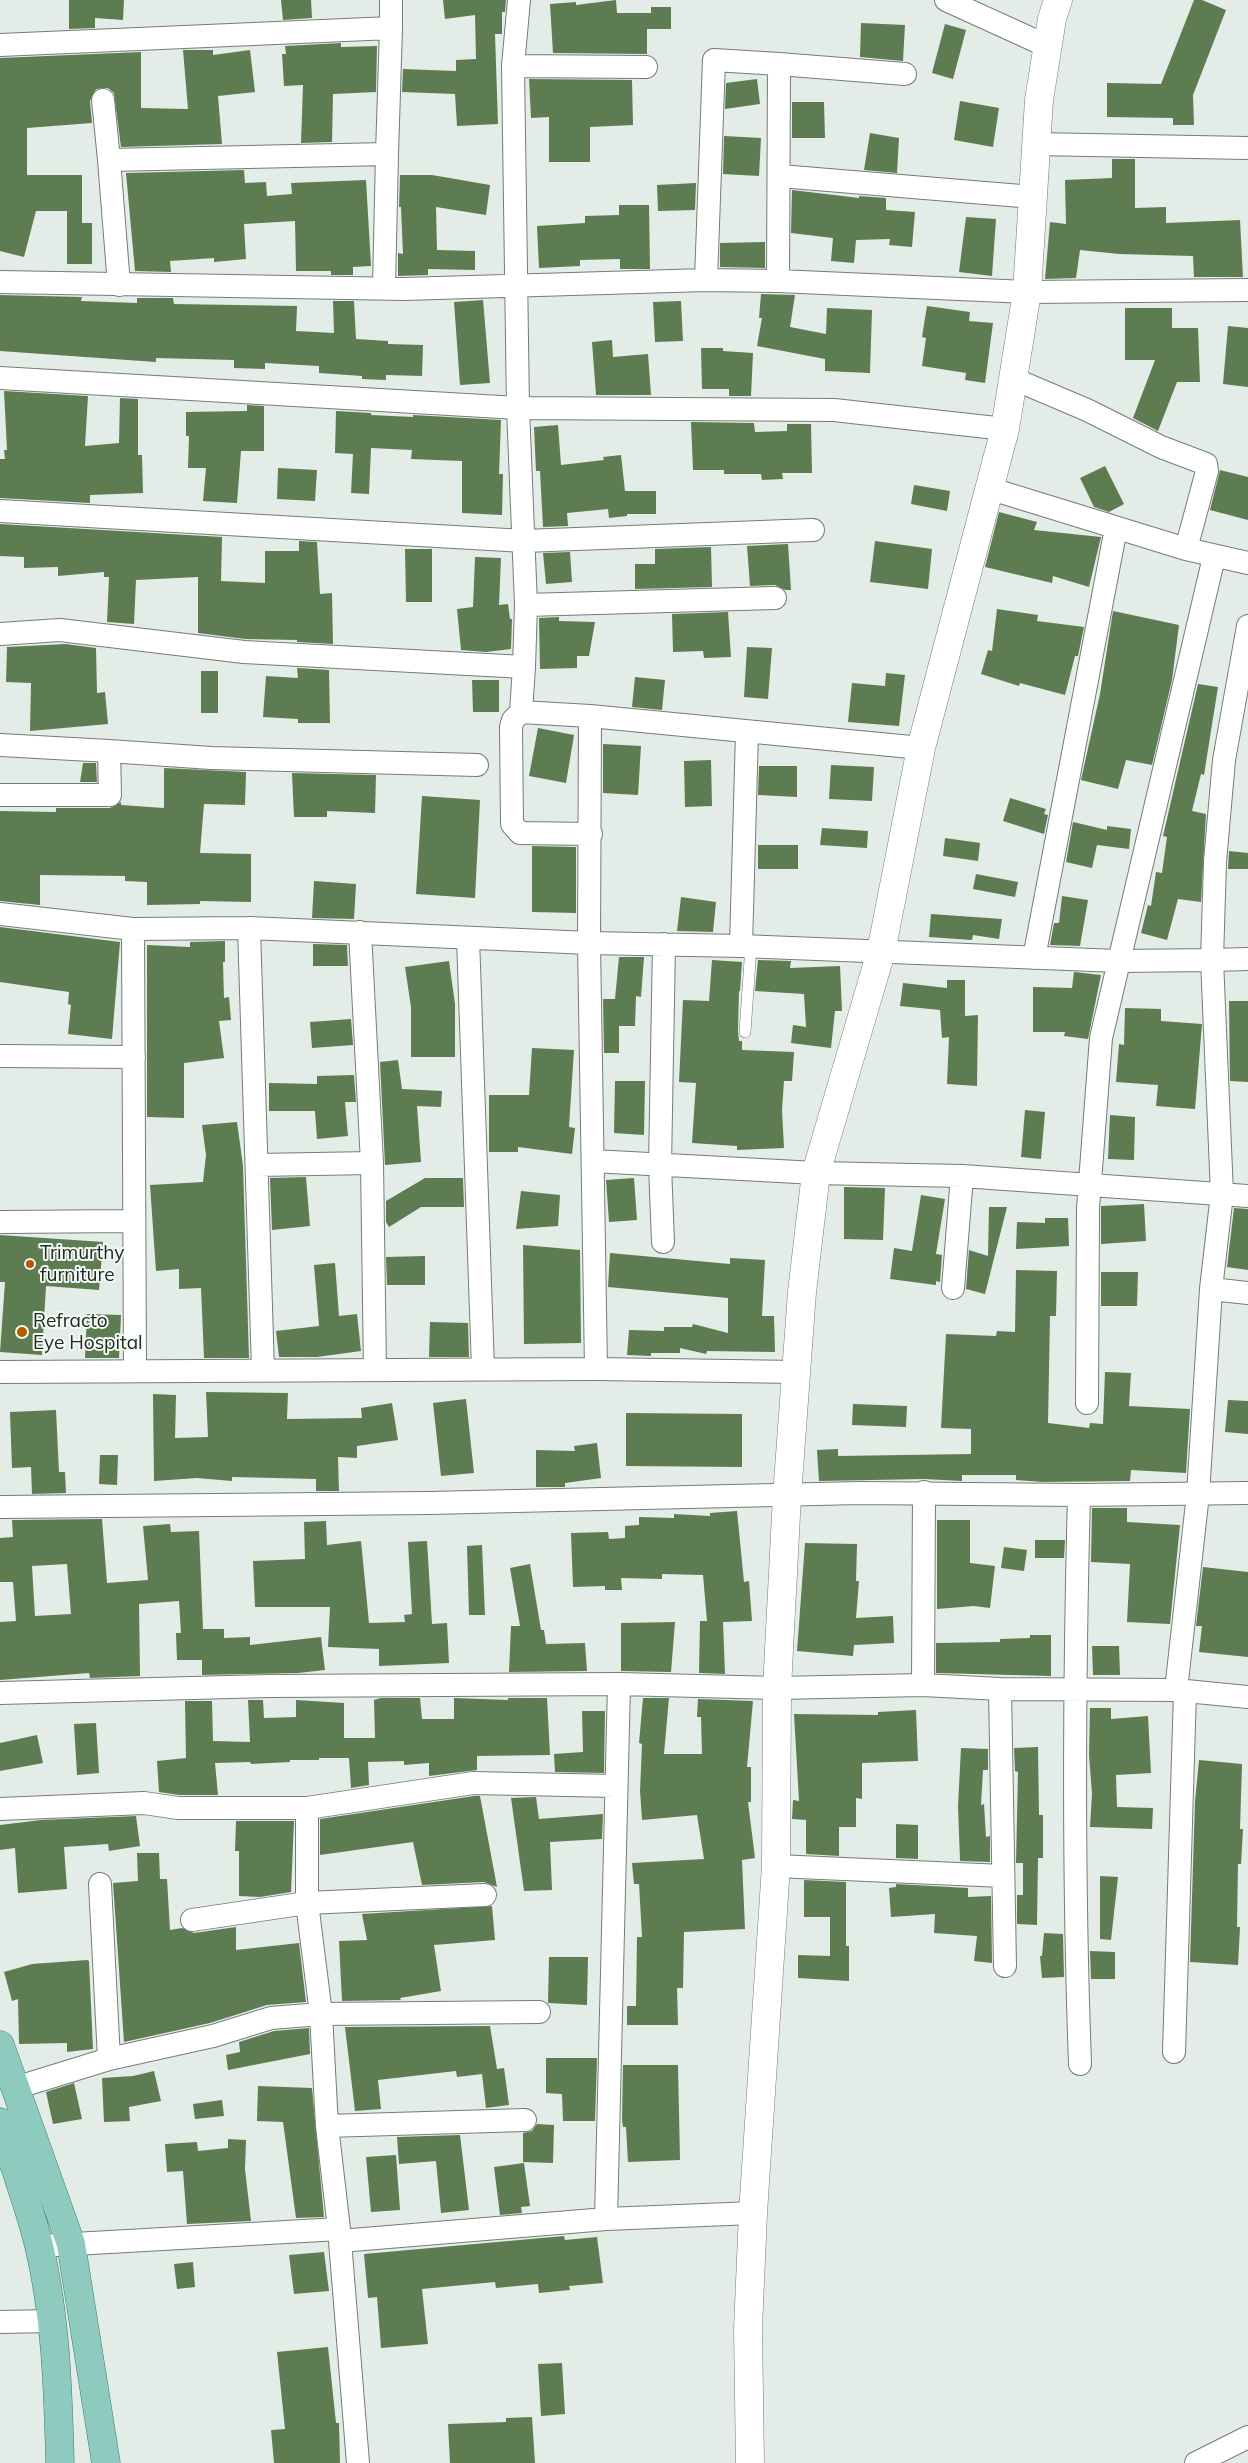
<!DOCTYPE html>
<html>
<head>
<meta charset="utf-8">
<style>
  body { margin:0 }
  canvas { display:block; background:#e3ece6 }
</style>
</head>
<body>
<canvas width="1248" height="2463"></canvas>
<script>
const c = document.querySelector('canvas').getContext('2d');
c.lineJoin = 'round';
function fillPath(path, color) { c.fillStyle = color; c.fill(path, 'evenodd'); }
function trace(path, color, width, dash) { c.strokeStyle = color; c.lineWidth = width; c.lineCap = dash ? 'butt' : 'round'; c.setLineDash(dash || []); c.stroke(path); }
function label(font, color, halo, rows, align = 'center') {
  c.font = font + ' Mulish,sans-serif'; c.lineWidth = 4; c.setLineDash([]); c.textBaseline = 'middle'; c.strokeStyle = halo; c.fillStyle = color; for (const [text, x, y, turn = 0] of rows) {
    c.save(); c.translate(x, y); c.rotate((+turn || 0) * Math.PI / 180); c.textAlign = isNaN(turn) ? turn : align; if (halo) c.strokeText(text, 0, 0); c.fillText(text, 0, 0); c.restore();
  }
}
fillPath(new Path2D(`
  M69 0H124L123 20 95 18V28L69 29Z
  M281 0H311L312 18 283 20Z
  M443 0H506L505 12H502V34H495L498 124 457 126 455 94 402 92 403 69 456 71V60L476 59 475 15 445 19Z
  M616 0 617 13H651V7H671V29H647V54L553 53 550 4 576 2V5Z
  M1194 0H1202L1226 10 1193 95 1194 125H1173V118L1107 117V83L1161 84Z
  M861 23 905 25 903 61 860 57Z
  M945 24 966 30 953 79 932 73Z
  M341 43V47L377 46 376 92 333 94 332 142 301 143 303 85 284 86 282 54H286L285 46Z
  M183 50H213V55L250 50 255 92 218 96 222 144 121 147 114 93 108 88 96 89 90 101 92 123 27 128V175H82V223H92V264H67V211H36L24 257 0 251V58L141 52V108L188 109Z
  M529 79 632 80 633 125 590 127V162H549V117L531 118Z
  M757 79 760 104 725 109 726 83Z
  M960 101 999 108 993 147 954 140Z
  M792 102H824L825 138H792Z
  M870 133 899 138 897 173 864 170Z
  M724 136 761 138 759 176 723 174Z
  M1112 159H1135V208L1166 207V223L1240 220 1243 277H1194L1193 256 1119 254 1080 250 1076 278 1045 279 1050 222 1066 224 1065 180 1112 178Z
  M244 170 245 183 266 182 267 196 292 194 291 183 366 180 371 266 353 267V275H331V271H296L295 221 244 224 246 259 214 262V258L170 261 171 272 135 271 126 173Z
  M400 175H432L490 185 486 215 436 207 437 250 475 251V270L428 269V275L398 276V253L403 254 401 207H399Z
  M696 183 695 210 658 211 657 185Z
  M792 190 859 198V196L886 198V210L915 212 912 247 889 245 890 239 856 240 854 263 831 261 833 238 791 233Z
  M619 205H649L650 269H620V259L580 260V266L539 268 537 226 585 223V216L619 215Z
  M966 217 996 219 992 276 959 272Z
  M765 242V268L720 267V243Z
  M761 294 795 295 790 327 826 334 827 308 872 310 870 373 825 371V359L757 346 762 318H759Z
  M0 295 82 297 81 301 137 303V298H173L174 304 297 306 296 331 334 333 333 301H354L356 339 388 341V344L423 345 422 376 386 375V380L362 379V376L319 373V366L265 363V369L234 368V360L156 358V362L0 351Z
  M483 300 490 383 460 385 454 302Z
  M681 301 683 341 655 342 653 302Z
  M927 306 970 312 969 321 993 323 985 383 965 380 966 373 922 366 926 338 922 337Z
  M1125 308H1172V328H1198L1200 382H1177L1158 431 1133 418 1155 360H1125Z
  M1228 326 1248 328V387L1223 384Z
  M612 340 613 357 648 354 651 395H596L592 342Z
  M701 348H723V351L753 353 751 396H729V389H702Z
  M4 391 88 396 85 446 119 443 120 398 138 399V455H142L143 493 90 495V503L0 498V459H5L4 450H7Z
  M247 405 264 406V451H241L237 503 203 501 206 468H188L189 436H186V412L247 411Z
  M336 411 371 413V415L413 417V415L501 420 499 474H503L502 515 462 513V461L411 459 412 450 371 448 369 494 351 493 353 454 335 453Z
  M691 422 754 423 755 432 787 431V424H811L812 473H782L783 479 762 480 761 474H724V470H693Z
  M558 425 561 465 604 460 603 457 621 455 625 491H656V514H627V516L609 518 608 509 567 513 568 526 543 527 540 471H536L534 427Z
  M1105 466 1124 504 1109 512 1094 507 1080 478Z
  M278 468 317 470 315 501 277 499Z
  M1220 470 1248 477V520L1210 510Z
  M914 485 950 491 947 511 911 504Z
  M999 512 1037 522 1034 530 1101 537 1089 587 1053 576 1052 583 985 567Z
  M0 524 222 537 221 581 265 583V551H299V541L317 542 320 594 332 593 333 644 297 642V640L245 639 198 633V577L136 580 134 624 107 622 109 577H104V572L58 576V567L24 568V557L0 556Z
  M875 541 932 549 928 589 870 582Z
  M788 544 791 590H785L775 585 750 586 747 546Z
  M711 547 712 587 635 589V564H655V549Z
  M405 549H432V602H406Z
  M570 552 572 582 546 584 543 553Z
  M475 557 501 558 499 605 508 604 510 619H512L511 649 486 652 461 650 457 609 473 607Z
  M997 609 1038 615 1037 621 1084 627 1078 656H1075L1065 695 1020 683 1019 686 981 674 988 650 992 651Z
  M1113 611 1179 625 1172 680 1152 765 1126 760 1118 789 1081 780 1100 694Z
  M728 612 731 657 704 658 703 651 673 652 672 614Z
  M559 617V621L595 622 589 656H577V668L540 669 539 618Z
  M66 644 96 648 97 693 105 692 108 724 30 731 31 683 6 682 7 647Z
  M747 647 772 648 768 699 744 697Z
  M297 668 329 670 330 723H298V719L263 717 266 676 298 678Z
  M201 671H218V713H201Z
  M886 673 905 675 899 726 848 722 852 683 885 686Z
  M635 677 665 680 662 710 632 707Z
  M472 680H499V712H473Z
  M1198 684 1218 687 1204 775 1201 774 1192 811 1206 814 1201 902 1178 899 1167 940 1141 933 1148 905 1151 906 1156 872 1162 873 1167 837 1163 836Z
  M538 728 574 735 566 783 529 776Z
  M603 744 641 746 638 795 603 793Z
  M711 760 712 806 685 807 684 761Z
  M83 763H96L97 782H80Z
  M831 765 874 767 872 801 829 799Z
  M759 766H797V797L758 795Z
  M164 768 246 772 245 805 204 804 200 853 251 854V902L200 901V904L147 905V882L125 881V876L40 875V905L0 901V811L56 812V808H110L121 802V805L164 808Z
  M292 773 376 775 375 813 327 811V817H294Z
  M422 796 480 800 475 898 416 894Z
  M1010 798 1046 809 1044 814 1048 815 1044 834 1003 821Z
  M1073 822 1107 830V826L1131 829 1129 849 1097 845 1092 868 1066 862Z
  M822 828 868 831 867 848 820 845Z
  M945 838 980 843 978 861 943 856Z
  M758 845H798V869H758Z
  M532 846 576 847V913L532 912Z
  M1229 851 1248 853V869H1228Z
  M976 874 1018 882 1015 897 973 889Z
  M314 881 356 884 354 919 312 918Z
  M1062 896 1088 900 1080 946 1050 945 1054 923H1059Z
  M681 897 716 902 713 932 677 931Z
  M931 914 1002 919 999 939 973 935 972 940 929 937Z
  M0 927 120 942 112 1039 68 1034 71 1005 68 1004 69 992 0 982Z
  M225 941V962H223L224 998 229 997 231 1020 219 1021 224 1058 184 1063V1118L147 1117V945L190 947V942Z
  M313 944 347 945 348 966H313Z
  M619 957H644L641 997 636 996 635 1026H619V1053H604L603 999H615Z
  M712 960 742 962 740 991H739L738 1031 739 1041H742V1050L794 1052 792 1081H784L782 1110 784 1148 737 1150V1146L692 1143 696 1083 679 1082 683 1000 709 1001Z
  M758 960 791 961 790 968 840 966 842 1011H835L831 1048 791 1043 793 1025 806 1027 804 994 755 991Z
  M449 961 455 1004V1057H411V1007L405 967Z
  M1074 972 1101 975 1088 1039 1064 1036 1065 1032H1033V987L1072 988Z
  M947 980H965V1016L978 1015 977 1086 947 1084 949 1037 942 1038 940 1010 900 1006 903 983 947 988Z
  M1229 1001H1248V1082L1230 1081Z
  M1125 1008 1161 1009V1021L1202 1024 1195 1109 1156 1106 1158 1085 1116 1082 1119 1044 1124 1045Z
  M351 1019 353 1045 312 1048 310 1022Z
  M532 1048 574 1050 569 1127 575 1128 572 1154 518 1147V1152H489V1095H529Z
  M398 1060 402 1089 442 1091 441 1107 417 1106 421 1162 385 1165 380 1062Z
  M354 1075 356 1102H345L348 1136 317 1139 315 1111H269V1083L317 1084V1076Z
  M615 1081H645L644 1135 614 1133Z
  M1025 1110 1045 1112 1041 1159 1021 1157Z
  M1110 1115 1135 1117 1134 1160 1108 1159Z
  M237 1122 243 1166 249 1358H204L201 1288 179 1289V1269L156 1271 150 1185 203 1182 206 1155 202 1125Z
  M306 1177 310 1226 272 1230 270 1178Z
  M425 1178H463L464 1207H421L389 1227 386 1222V1201Z
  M634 1178 637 1220 609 1222 606 1180Z
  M844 1187 885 1188 883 1240 844 1239Z
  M521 1191 560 1195 558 1226 516 1229Z
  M921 1195 945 1199 936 1254 942 1255 940 1282 936 1281V1285L890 1279 894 1248 912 1251Z
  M1144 1204 1146 1241 1101 1244V1206Z
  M989 1207H1007L985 1294 966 1289 969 1250 988 1256Z
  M1234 1208 1248 1209V1270L1227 1267Z
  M1045 1218H1068L1069 1246 1016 1249 1017 1222 1045 1223Z
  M0 1235 103 1242 99 1290 46 1286 42 1355 0 1352 5 1282H0Z
  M523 1245 580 1250 581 1343 524 1344Z
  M610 1253 730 1264V1258L765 1260 762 1316H774L775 1352 707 1351 706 1354 680 1348V1353H651V1356L627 1355 629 1330 664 1331V1327H692L693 1324 728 1333V1298L608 1287Z
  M425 1256V1285H387L386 1257Z
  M335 1263 339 1316 357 1314 361 1351 317 1357H279L276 1331 319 1326 314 1265Z
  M1016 1270 1057 1271 1056 1316H1050L1048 1423 1089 1428 1090 1423 1103 1424 1105 1372 1131 1373 1129 1406 1190 1409 1186 1473 1131 1470 1130 1481 1043 1482 1016 1480V1475H962V1481L924 1479 819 1481 817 1450 838 1449V1456L971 1454V1429L941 1428 946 1334 996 1336 997 1331 1015 1332Z
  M1101 1272H1138L1137 1306H1101Z
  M87 1314 121 1315 119 1358H85Z
  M430 1322 468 1323 469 1357H429Z
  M206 1392 288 1393 287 1419 362 1418 361 1408 392 1403 398 1440 357 1446V1458L338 1457 339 1491H316V1479L232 1477V1481L197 1478 154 1481 153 1394 176 1395 175 1438 208 1437Z
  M466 1399 474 1473 441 1476 433 1403Z
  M1228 1400 1248 1401V1434L1225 1432Z
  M853 1404 907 1406 906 1427 852 1425Z
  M56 1410 59 1472H65L66 1493 32 1494 31 1467 12 1468 10 1412Z
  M626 1413 742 1414V1467L626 1466Z
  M597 1443 601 1478 565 1483V1487H536V1450L575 1451 574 1446Z
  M100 1455H118L117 1485 99 1484Z
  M1092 1508H1127V1522L1180 1525 1170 1624 1127 1622 1130 1564 1091 1562Z
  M737 1511 744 1582 749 1581 752 1621 723 1622 725 1674 699 1673 700 1621H707L703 1575 662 1574V1579L621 1578 622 1590H605V1586L573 1587 571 1533 608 1532 609 1539 625 1538V1526L639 1525V1517L674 1518V1514L710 1516V1513Z
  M102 1519 107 1583 148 1580 143 1526 170 1524 171 1532 199 1531 203 1629H224V1638L250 1637V1645L321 1637 325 1670 298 1673 202 1675V1660H177L176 1633H181L179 1601 139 1604 140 1676 90 1678 89 1673 0 1680V1622L16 1621 13 1582H0V1538L13 1537 12 1520ZM67 1564 71 1614 35 1616 32 1566Z
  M937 1520H970V1563L995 1566 990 1608 974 1606 937 1609Z
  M326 1521 327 1545 361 1541 369 1623 405 1622 404 1615 412 1614 408 1542 427 1541 432 1624 447 1623 449 1663 379 1666V1649L328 1647 330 1607H255L253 1561 305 1559 304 1522Z
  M1035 1540H1065L1064 1558H1035Z
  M805 1543 857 1544 856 1581H859L856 1618 893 1616 894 1643 854 1645 853 1656 797 1651Z
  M482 1545 485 1615H469L467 1546Z
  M1004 1547 1027 1550 1024 1571 1001 1568Z
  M530 1564 541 1630H544L546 1644 585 1643 587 1671 509 1672 511 1626H520L510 1568Z
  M1203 1567 1248 1572V1657L1199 1652 1202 1626H1196Z
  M675 1622 671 1672 621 1671V1623Z
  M1030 1635H1051V1676L936 1673V1643L1000 1642V1639L1030 1638Z
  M1092 1646H1119L1120 1675H1093Z
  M381 1698H420L422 1719H454V1698L508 1700V1698H547L550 1755 477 1756V1770L429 1776V1763L404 1765V1761L368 1762 369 1785 351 1788 349 1758H319V1760H290V1762L251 1764 250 1762 215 1763 218 1795H179L159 1792 157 1761 186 1758 185 1701H212L213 1741 250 1742 248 1700H263L264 1718 296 1717V1700L344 1703V1738H375L374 1700Z
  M643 1698H669L664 1754H702L701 1717H697L698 1699 753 1701 747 1767H751V1802H748L755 1858 742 1860 745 1929 684 1932 683 1988H677L678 2025H627V2006H636L637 1937H642L639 1884H634L632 1863 704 1859 697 1815 642 1820 640 1791 642 1744 639 1743Z
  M1090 1708H1111V1719L1148 1716 1151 1773 1116 1775 1117 1807 1153 1808 1152 1829 1090 1827 1092 1794 1089 1755Z
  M916 1710 918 1761 862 1763V1799L856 1798V1827H839V1856L806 1854V1820L792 1819 793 1800 799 1801 794 1714 878 1715V1712Z
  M582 1711H605L604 1773 555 1772 554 1754 583 1752Z
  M96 1723 99 1773 77 1775 74 1724Z
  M37 1735 43 1763 0 1771V1743Z
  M1038 1747 1039 1815H1043V1858H1038L1037 1925 1017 1924V1895H1023V1863H1016L1018 1772 1015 1771 1014 1748Z
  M961 1748 988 1749V1770H983L981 1805 984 1804 986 1837 990 1836V1862L960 1861 958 1806Z
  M1199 1760 1242 1764 1240 1829H1243L1241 1864H1238L1237 1927H1240L1238 1965 1190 1962 1195 1801Z
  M474 1796H480L497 1887 484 1882 422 1885 413 1842 320 1855V1819Z
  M536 1797 539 1819 603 1814 602 1839 550 1842 552 1890 524 1891 511 1798Z
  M136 1816 140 1846 109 1851 108 1844 64 1847 67 1889 18 1893 15 1848 0 1850V1825L41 1820Z
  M236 1821H294L291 1892 260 1897 239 1896V1851H235Z
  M896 1824 918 1825V1859L896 1858Z
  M137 1853H159L160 1879H167L170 1930 182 1928 194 1933 236 1927V1950L299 1943 306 2002 267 2005 210 2023 124 2042 113 1883 138 1881Z
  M1100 1876 1118 1877 1111 1940 1100 1939Z
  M804 1880 846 1882V1946H849V1981L798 1978V1955L830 1956V1917H804Z
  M896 1884 968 1888V1897L991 1896 992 1963 974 1961 977 1936 934 1933 935 1914 891 1917 889 1888 896 1887Z
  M492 1906 495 1940 434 1945 441 1991 400 1998 401 2000 342 2001 339 1941 367 1940 362 1914Z
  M1044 1933 1063 1934 1064 1977 1042 1978 1040 1956H1042Z
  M1090 1951 1115 1952V1979H1091Z
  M549 1957H588L587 2005 548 2003Z
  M87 1960 89 1961 93 2049 67 2052V2043L19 2044 18 1999 12 2001 4 1972 32 1964Z
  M490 2026 497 2069 504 2068 509 2105 486 2108 482 2074 457 2077 456 2071 378 2080 381 2109 355 2111 345 2027Z
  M309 2028 310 2054 228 2070 226 2055 240 2052 239 2042 274 2031Z
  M546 2058H597L595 2121H563L562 2094 546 2093Z
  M623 2065H678L680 2160 628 2162 626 2127H623L622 2120Z
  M154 2071 161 2101 129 2107 130 2121 104 2122 102 2078 133 2076Z
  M74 2083 82 2119 53 2124 46 2092Z
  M258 2086 312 2088 324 2217 296 2218 283 2122 257 2121Z
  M222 2100 224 2116 195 2119 193 2104Z
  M537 2124 554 2125 553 2163 523 2162V2133L532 2131Z
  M460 2135 469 2210 441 2213 436 2161 399 2164 397 2137Z
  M228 2139 246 2140 245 2169 251 2221 187 2224 183 2171 167 2172 165 2144 197 2142 198 2151 228 2148Z
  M396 2155 400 2210 371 2212 366 2157Z
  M524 2163 530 2206 521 2207 522 2213 500 2215 494 2167Z
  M564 2236 565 2240 597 2237 603 2283 569 2286 570 2290 539 2293 538 2284 496 2288 495 2282 422 2289 428 2344 381 2348 377 2297 368 2298 364 2254Z
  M324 2252 329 2291 294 2294 289 2255Z
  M193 2262 195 2287 177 2289 174 2264Z
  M328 2347 336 2423H339L340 2463H274L271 2430 285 2429 277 2352Z
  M562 2363 565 2414 541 2416 538 2364Z
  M532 2417 535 2463H450L448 2424 506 2422V2418Z`), '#5e7c52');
const lane = new Path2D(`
  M745 1032 751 946`);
const street = new Path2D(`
  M519 0 513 66 518 408 526 605 524 667
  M946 0 1047 46
  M0 45 391 28V0
  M779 64 905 74
  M513 66 646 67
  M103 100 109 160 387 154 384 287
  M1036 144 1248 148
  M387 154 391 28
  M109 160 119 285
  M780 176 1033 197
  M706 280 714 60 779 64 778 281
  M0 282 404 289 706 280 778 281 1027 292 1248 290
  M0 378 518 408 834 410 1005 429
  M1014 379 1087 410 1161 447 1206 464 1207 471 1186 549
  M988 488 1186 549 1248 563
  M0 511 524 541 813 530
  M526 605 775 598
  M1248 626 1224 760 1215 862 1212 960 1248 959
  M0 634 60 630 244 652 524 667 521 712 590 716 921 748
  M521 712 513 720 511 727 512 824 520 833 591 834
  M590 716 589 943 596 1369
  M0 745 109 751
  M0 795H110L109 751 211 758 477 765
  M0 914 133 929 249 928 589 943 741 946 1118 961 1212 960 1222 1194 1211 1289 1198 1494 1176 1690
  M249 928 263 1370
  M133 929 135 1371
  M360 932 372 1163 375 1370
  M468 938 483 1369
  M741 946 747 732
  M1034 958 1116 528
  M0 1056 134 1057
  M593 1161 816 1173 962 1176 953 1288
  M257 1165 372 1163
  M962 1176 1248 1196
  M0 1222 134 1221
  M663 1242 660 1166 664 944
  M1211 1289 1248 1293
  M0 1372 596 1369 797 1372
  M1087 1403 1088 1208 1101 1038 1214 557
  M1079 1495C1074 1685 1073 1874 1080 2064
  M0 1507 430 1503 860 1493 1079 1495 1248 1493
  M923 1685 924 1492
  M1000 1689 1005 1966
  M0 1693 269 1686 619 1684 777 1688 923 1685 1000 1689 1176 1690 1248 1697
  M307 1808V1903L321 2014 327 2126 339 2229
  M0 1809 144 1803 178 1808H307L473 1783 615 1786
  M776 1866 1003 1876
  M100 1884 109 2059
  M192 1920 307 1903 485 1895
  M1174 2052 1185 1692
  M15 2088 109 2059 213 2036 271 2018 321 2014 539 2012
  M327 2126 525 2120
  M606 2219 619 1684
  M340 2241 358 2463
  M39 2246 339 2229 340 2241 606 2219 753 2213
  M0 2322 51 2321
  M1196 2463 1248 2437`);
const secondary = new Path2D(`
  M750 2463 748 2329 753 2213 776 1866 777 1688 787 1496 802 1292 816 1173 881 952 921 748 1005 429 1027 292 1039 100 1052 19 1058 0`);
const primary = new Path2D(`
  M0 2045 71 2244 106 2463
  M0 2122C13 2163 29 2205 39 2246 56 2317 58 2391 60 2463`);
trace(lane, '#747c77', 12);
trace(street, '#747c77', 24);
trace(secondary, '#747c77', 29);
trace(primary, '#397a6e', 29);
trace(lane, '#fff', 11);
trace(street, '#fff', 22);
trace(secondary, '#fff', 28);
trace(primary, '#8fcabf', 28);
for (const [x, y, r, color] of [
  [30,1264,5,"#b55800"],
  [22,1332,6,"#b55800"]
]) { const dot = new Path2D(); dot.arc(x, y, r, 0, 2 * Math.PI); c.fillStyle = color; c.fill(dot); trace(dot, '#f0faf3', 2); }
label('19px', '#242826', '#f0faf3', [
  ["Trimurthy",40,1253],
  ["furniture",40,1275],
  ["Refracto",33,1321],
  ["Eye Hospital",33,1343]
], 'left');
</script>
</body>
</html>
